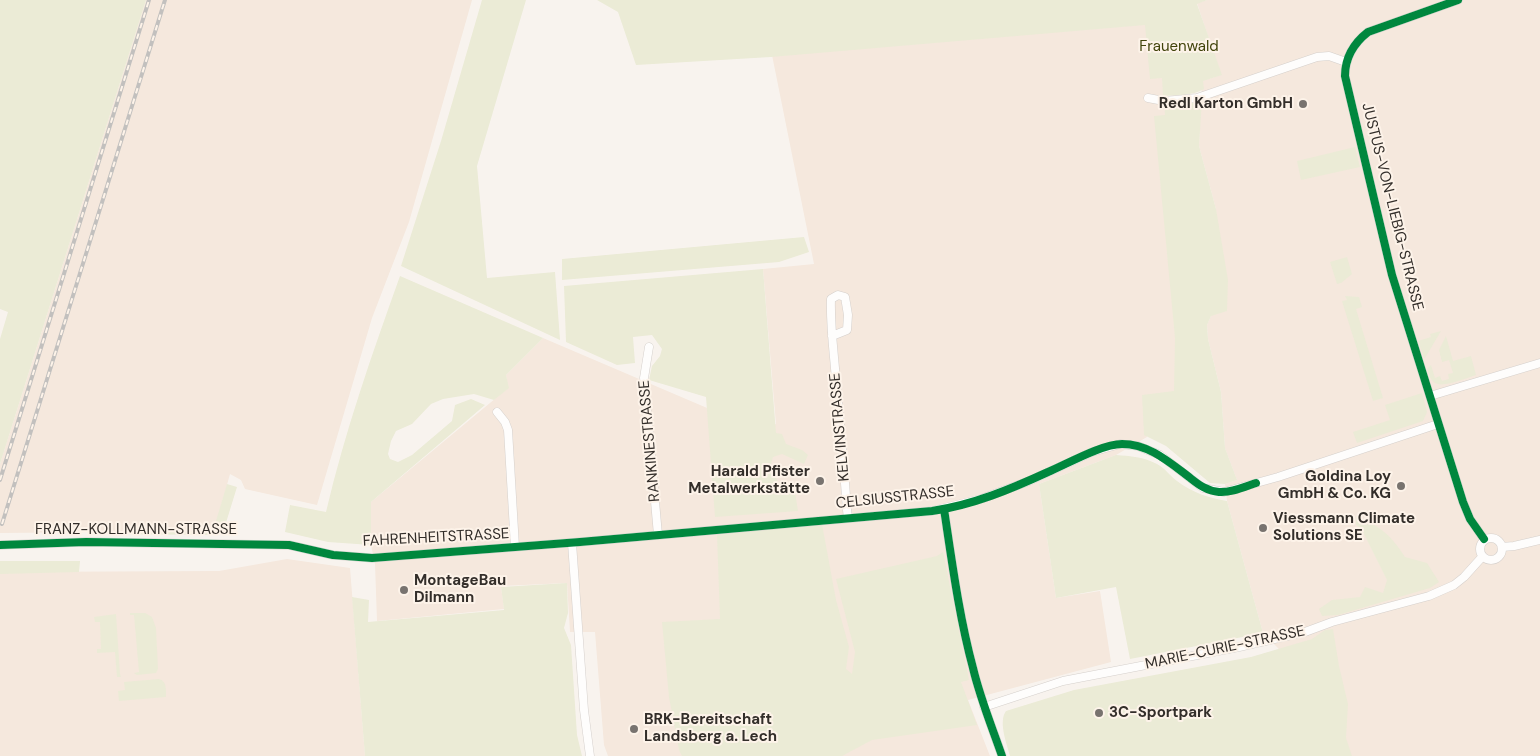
<!DOCTYPE html>
<html>
<head>
<meta charset="utf-8">
<style>
  body { margin:0 }
  canvas { display:block; background:#f8f3ee }
</style>
</head>
<body>
<canvas width="1540" height="756"></canvas>
<script>
const c = document.querySelector('canvas').getContext('2d');
c.lineJoin = 'round';
function fillPath(path, color) { c.fillStyle = color; c.fill(path, 'evenodd'); }
function trace(path, color, width, dash) { c.strokeStyle = color; c.lineWidth = width; c.lineCap = dash ? 'butt' : 'round'; c.setLineDash(dash || []); c.stroke(path); }
function label(font, color, halo, rows, align = 'center') {
  c.font = font + ' "DM Sans",sans-serif'; c.lineWidth = 4; c.setLineDash([]); c.textBaseline = 'middle'; c.strokeStyle = halo; c.fillStyle = color; for (const [text, x, y, turn = 0] of rows) {
    c.save(); c.translate(x, y); c.rotate((+turn || 0) * Math.PI / 180); c.textAlign = isNaN(turn) ? turn : align; if (halo) c.strokeText(text, 0, 0); c.fillText(text, 0, 0); c.restore();
  }
}
fillPath(new Path2D(`
  M146 0H472L409 222 372 318 317 505 245 489 241 480 230 474 214 531 0 533V464Z
  M1207 0H1540V756H1345L1278 648 1263 633 1227 501 1225 484 1237 480 1225 448 1221 392 1208 339 1207 325 1211 316 1216 209 1199 146 1202 81 1221 75 1197 3Z
  M1149 21 1164 75 1168 117 1177 338 1176 393 1145 398 1147 437 1116 455 1039 484 1056 598 1100 591 1111 662 968 700 990 756H608L604 745 595 632H570L567 583 501 586 504 609 377 621 375 564 371 545V502L508 388 506 375 543 338 754 428 776 424 763 269 814 264 772 55Z
  M287 559 350 568 365 756H0V572L219 571Z`), '#f5e8dd');
fillPath(new Path2D(`
  M0 0H146L0 464V339L8 312 0 309Z
  M482 0H526L477 166 487 278 555 272 560 340 401 266 441 141Z
  M597 0H1207L1197 4 1222 75 1203 81 1204 89C1192 96 1177 95 1163 96L1162 78 1150 79 1145 25 771 57 636 65 618 12Z
  M1202 100 1199 146 1216 209 1228 280 1227 311 1211 316 1207 325 1208 339 1221 392 1225 448 1237 480 1225 484 1210 483 1166 446 1144 435 1142 395 1174 391 1175 338 1154 116 1165 115 1164 103Z
  M1355 147 1360 167 1301 180 1297 161Z
  M804 237 809 252 779 262 562 280V259Z
  M1347 257 1352 274 1341 283 1337 284 1330 262Z
  M763 269 776 433 782 434 786 444 802 450 808 455 804 464 782 454 773 457 770 467 778 482 795 492 798 511 715 517 706 397 649 380 652 366 660 356 662 349 652 335 633 337 635 363 617 365 566 342 564 286Z
  M400 276 543 338 506 375 509 388 494 400 474 394 443 399 431 404 412 424 396 431 391 441 388 454 390 459 398 462 412 455 452 421 455 405 471 399 485 405 371 502V545L328 542 285 532 290 505 326 512C345 431 372 354 400 276Z
  M1345 296 1359 297 1362 307 1356 309 1383 398 1373 401 1342 301 1347 300Z
  M1441 331 1425 358H1424L1418 341 1431 337 1430 334Z
  M1446 336 1453 361 1471 356 1476 375C1467 378 1443 388 1435 383 1430 380 1429 374 1427 369L1431 365 1435 378 1440 376 1442 381 1449 379 1448 374 1453 373 1449 360 1442 362 1439 350Z
  M1422 393 1427 412 1423 421 1357 443 1353 432 1390 420 1385 405Z
  M1116 455C1130 456 1144 457 1157 464 1165 468 1170 476 1177 481 1193 493 1209 498 1227 501L1263 633 1130 659 1116 587 1056 598 1039 484Z
  M227 484 237 487 225 526C222 531 218 533 213 535L105 534 106 532 213 531Z
  M1356 516C1381 527 1390 534 1405 557L1427 563 1439 582 1430 588 1338 615 1322 616 1319 609 1332 600 1360 597 1365 587 1383 593 1387 580 1361 528 1356 525Z
  M822 524 836 600 849 647 846 669 852 674 855 652 836 579 937 556 943 552 969 680 961 682 977 725 872 740 842 756H682L679 750 669 697 662 622 720 619 717 535Z
  M0 561H80L79 572 0 574Z
  M567 583 568 613 564 628 571 645 577 735 582 756H365L352 597 369 600 368 622 504 610 501 587Z
  M130 613H145L152 617 156 628 158 669 156 673 137 675 134 673 139 672 134 615H130Z
  M116 614 120 674 121 677H117L115 652 97 653V649H101L100 622H95L94 617Z
  M1333 629 1339 666 1348 704 1346 738 1352 756H1010C1007 744 998 722 1006 711L1074 690 1251 657 1312 639 1325 630Z
  M159 679C167 681 166 690 166 697L119 701 118 691 125 690 124 682Z`), '#ebebd6');
const minor = new Path2D(`
  M1458 0 1368 32C1354 43 1345 57 1345 76L1392 275 1463 502 1470 519 1484 539
  M1148 98 1164 101 1197 98 1317 57 1329 56 1346 62
  M832 336 847 330 848 315 845 297 838 295 831 299C830 326 834 353 836 380 840 423 844 467 847 510L848 518
  M649 347 644 378 658 535
  M1430 396 1540 363
  M497 412 505 422 508 430 515 547
  M944 509C952 562 959 616 973 668 980 698 992 727 1002 756
  M1480 549a11 11 0 1 1 22 0a11 11 0 1 1-22 0Z
  M572 543 584 710 590 756
  M0 545 86 542 289 545 333 555 372 558 580 542 932 511 981 499 1029 481 1092 452 1120 444 1138 446 1160 455 1203 488 1224 492 1278 477 1438 424
  M1502 547 1514 546 1540 540
  M984 707 1063 681 1239 647 1305 632 1332 622 1429 596 1454 585 1464 577 1482 557`);
trace(minor, '#d5d0cc', 9);
trace(minor, '#fefdfc', 8);
const rail = new Path2D(`
  M0 480 149 0
  M2 524 165 0`);
trace(rail, '#c2c0be', 4);
trace(rail, '#fdf3e9', 2, [5.5]);
trace(new Path2D(`
  M1458 0 1368 32C1354 43 1345 57 1345 76L1392 275 1463 502 1470 519 1484 539
  M944 509C952 562 959 616 973 668 980 698 992 727 1002 756
  M0 545 86 542 289 545 333 555 372 558 580 542 932 511C973 505 1011 489 1048 472 1067 464 1102 444 1122 444 1149 444 1169 462 1189 477 1198 484 1206 491 1219 492 1231 493 1244 487 1256 483`), '#00873e', 8);
for (const [x, y, r, color] of [
  [1303,104,5,"#78736f"],
  [820,481,5,"#78736f"],
  [1401,486,5,"#78736f"],
  [1263,528,5,"#78736f"],
  [404,590,5,"#78736f"],
  [1099,713,5,"#78736f"],
  [634,729,5,"#78736f"]
]) { const dot = new Path2D(); dot.arc(x, y, r, 0, 2 * Math.PI); c.fillStyle = color; c.fill(dot); trace(dot, '#fdf3e9', 2); }
label('15px', '#41440b', '#fdf3e9', [
  ["Frauenwald",1179,47]
]);
label('bold 15px', '#332e2a', '#fdf3e9', [
  ["Redl Karton GmbH",1293,104,"right"],
  ["Harald Pfister",810,472,"right"],
  ["Metalwerkstätte",810,489,"right"],
  ["Goldina Loy",1391,477,"right"],
  ["GmbH & Co. KG",1391,494,"right"],
  ["Viessmann Climate",1273,519],
  ["Solutions SE",1273,536],
  ["MontageBau",414,581],
  ["Dilmann",414,598],
  ["3C-Sportpark",1109,713],
  ["BRK-Bereitschaft",644,720],
  ["Landsberg a. Lech",644,737]
], 'left');
label('15px', '#332e2a', '#fdf3e9', [
  ["JUSTUS-VON-LIEBIG-STRASSE",1392,207,76],
  ["KELVINSTRASSE",840,427,-95],
  ["RANKINESTRASSE",650,441,-95],
  ["CELSIUSSTRASSE",895,498,-6],
  ["FRANZ-KOLLMANN-STRASSE",136,530],
  ["FAHRENHEITSTRASSE",436,538,-3],
  ["MARIE-CURIE-STRASSE",1225,648,-12]
]);
</script>
</body>
</html>
